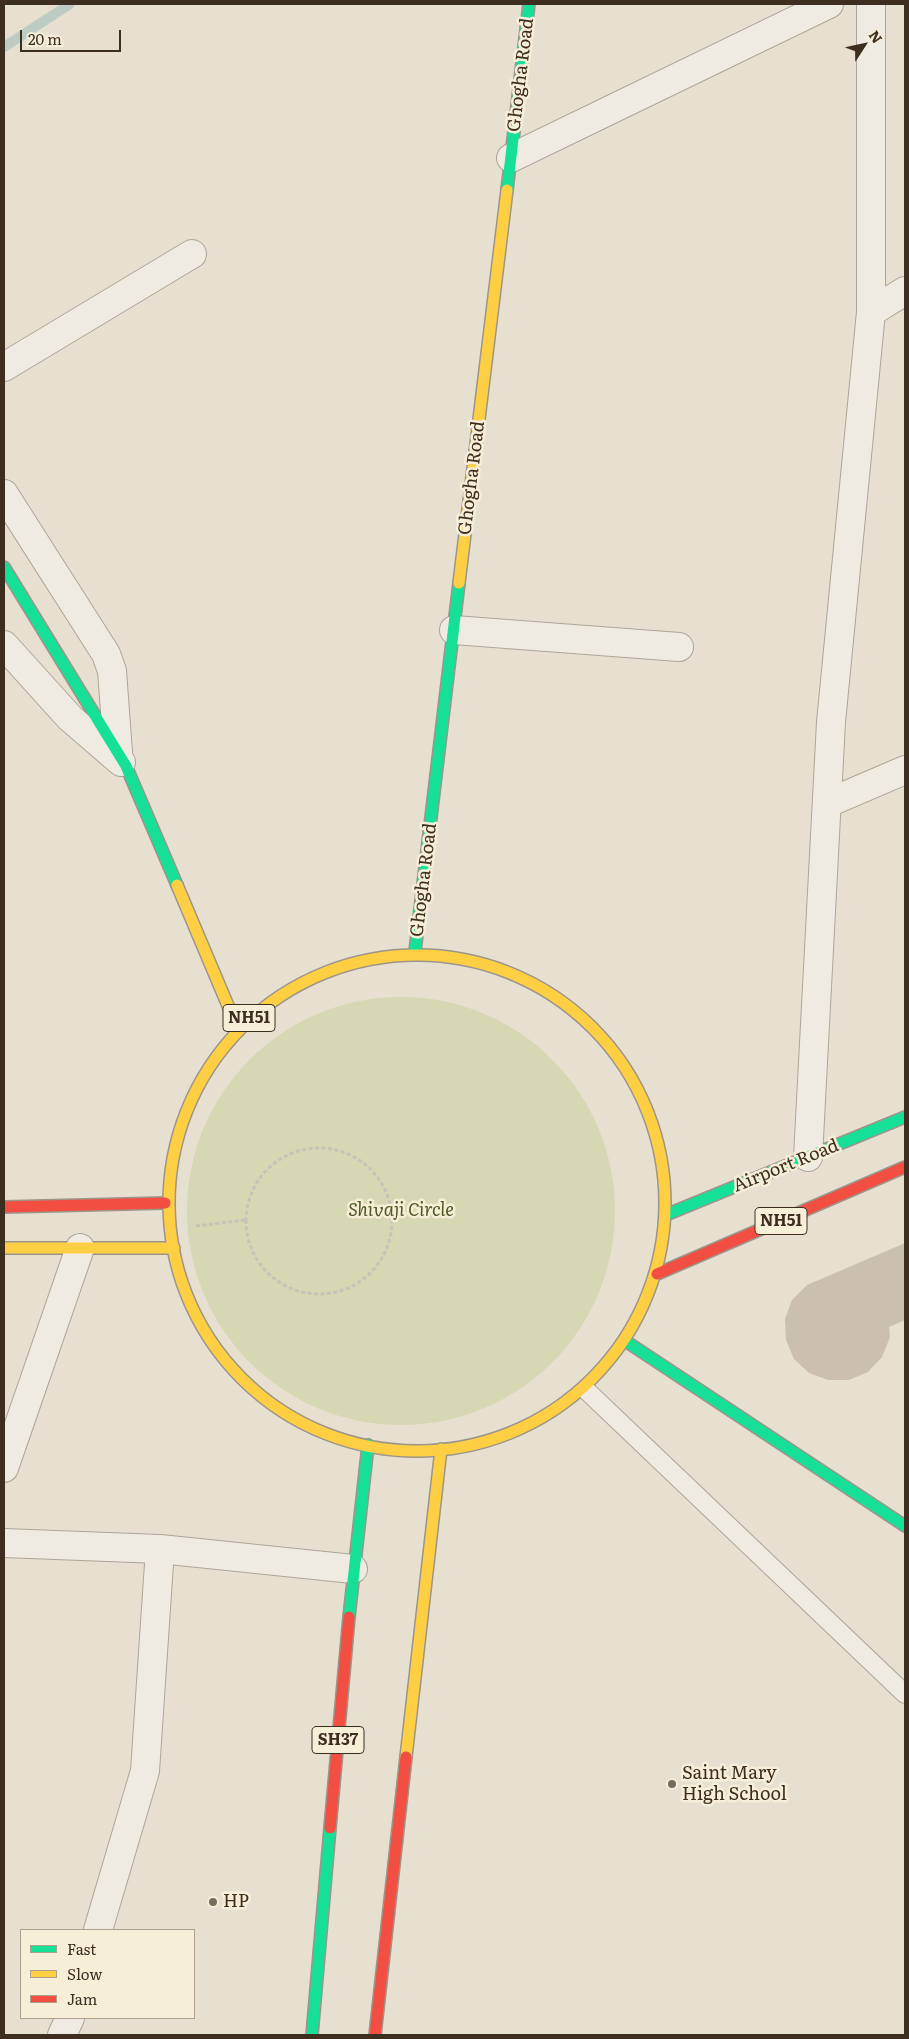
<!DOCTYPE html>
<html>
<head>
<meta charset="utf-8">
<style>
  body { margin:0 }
  #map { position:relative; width:909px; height:2039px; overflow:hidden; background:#e7e0d1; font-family:Literata,serif }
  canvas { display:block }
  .frame { position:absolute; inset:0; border:5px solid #3d2e20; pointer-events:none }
  .legend { position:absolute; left:20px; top:1929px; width:175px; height:90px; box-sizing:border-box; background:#f7eed8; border:1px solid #ada18e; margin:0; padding:6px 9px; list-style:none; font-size:15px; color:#3d2e20 }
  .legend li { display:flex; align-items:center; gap:10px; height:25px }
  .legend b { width:25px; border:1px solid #ada18e }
  .north { position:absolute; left:839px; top:20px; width:50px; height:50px; -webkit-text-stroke:4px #f7eed8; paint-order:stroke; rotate:55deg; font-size:14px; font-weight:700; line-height:20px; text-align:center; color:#3d2e20 }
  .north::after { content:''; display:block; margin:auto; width:18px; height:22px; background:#3d2e20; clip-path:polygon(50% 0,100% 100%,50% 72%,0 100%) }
  .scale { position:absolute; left:20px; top:30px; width:101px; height:22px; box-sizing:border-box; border:2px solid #3d2e20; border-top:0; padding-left:6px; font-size:15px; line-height:18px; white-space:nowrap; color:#3d2e20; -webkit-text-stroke:4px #f7eed8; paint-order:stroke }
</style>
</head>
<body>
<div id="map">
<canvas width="909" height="2039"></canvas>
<div class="frame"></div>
<ul class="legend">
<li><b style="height:6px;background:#16e098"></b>Fast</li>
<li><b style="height:6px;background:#ffcf43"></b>Slow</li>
<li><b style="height:6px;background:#f24e42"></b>Jam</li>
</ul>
<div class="north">N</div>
<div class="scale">20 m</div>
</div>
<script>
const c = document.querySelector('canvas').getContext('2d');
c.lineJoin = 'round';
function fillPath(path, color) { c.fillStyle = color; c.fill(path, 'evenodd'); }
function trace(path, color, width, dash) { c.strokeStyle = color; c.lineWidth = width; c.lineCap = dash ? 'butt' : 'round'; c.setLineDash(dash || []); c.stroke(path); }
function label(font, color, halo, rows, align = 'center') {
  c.font = font + ' Literata,serif'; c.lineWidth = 5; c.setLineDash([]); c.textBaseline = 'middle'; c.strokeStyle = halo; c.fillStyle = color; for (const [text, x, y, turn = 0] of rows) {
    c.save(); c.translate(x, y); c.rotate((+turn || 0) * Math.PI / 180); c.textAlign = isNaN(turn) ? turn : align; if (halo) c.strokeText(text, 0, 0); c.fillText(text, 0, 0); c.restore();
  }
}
fillPath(new Path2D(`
  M187 1211a214 214 0 1 1 428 0a214 214 0 1 1-428 0Z`), '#d6d7b3');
trace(new Path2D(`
  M4 47 70 4`), '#bcccc2', 10);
fillPath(new Path2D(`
  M905 1243V1320L889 1327 890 1337 882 1357 868 1372 849 1380H828L809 1373 794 1359 786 1340 785 1319 792 1300 807 1285Z`), '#cbbfb2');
const lane = new Path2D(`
  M586 1390 905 1694`);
const street = new Path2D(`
  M871 4V312
  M511 158 829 4
  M4 367 192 254
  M4 494 106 654 112 671 118 752
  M454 630 679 647
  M4 645 70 718 121 762
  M828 803 905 770
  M808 1157 831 722 871 312 905 291
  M4 1468 80 1248
  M4 1543 160 1549 145 1771 98 1930
  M160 1549 353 1569
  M62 2035 70 2018`);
const fast = new Path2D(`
  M507 190 529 4
  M4 567 126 766 177 885
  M415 951 459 583
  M668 1214 905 1117
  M627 1342 905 1526
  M349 1617 368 1445
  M312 2035 330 1828`);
const slow = new Path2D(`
  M459 583 507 190
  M177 885 237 1027
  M169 1203a248 248 0 1 1 496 0a248 248 0 1 1-496 0Z
  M4 1248H174
  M406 1757 441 1449`);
const jam = new Path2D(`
  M4 1207 165 1203
  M657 1274 905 1167
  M330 1828 349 1617
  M375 2035 406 1757`);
trace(lane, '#ada599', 20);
trace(street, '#ada599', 30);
trace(fast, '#9c958a', 14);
trace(slow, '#9c958a', 14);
trace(jam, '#9c958a', 14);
trace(new Path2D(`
  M246 1221a73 73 0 1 1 146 0a73 73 0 1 1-146 0Z
  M196 1226 245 1220`), '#c8c2b9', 3, [4, 2.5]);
trace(lane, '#efebe3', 18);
trace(street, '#efebe3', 28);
trace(fast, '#16e098', 11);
trace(slow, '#ffcf43', 11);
trace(jam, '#f24e42', 11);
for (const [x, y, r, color] of [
  [672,1784,5,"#786c5e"],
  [213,1902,5,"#786c5e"]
]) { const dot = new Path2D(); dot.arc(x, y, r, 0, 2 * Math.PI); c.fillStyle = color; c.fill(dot); trace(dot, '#f7eed8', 2); }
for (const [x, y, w] of [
  [249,1018,52],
  [781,1221,52],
  [338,1740,52]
]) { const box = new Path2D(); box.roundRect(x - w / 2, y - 13.5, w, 27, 4); c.fillStyle = '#f7eed8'; c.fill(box); trace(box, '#3d2e20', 1); }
label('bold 16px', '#3d2e20', null, [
  ["NH51",249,1018],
  ["NH51",781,1221],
  ["SH37",338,1740]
]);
label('18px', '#3d2e20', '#f7eed8', [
  ["Ghogha Road",521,75,-83],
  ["Ghogha Road",472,478,-83],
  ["Ghogha Road",424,880,-83],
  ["Airport Road",786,1166,-22]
]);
label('italic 18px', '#4d5a26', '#f7eed8', [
  ["Shivaji Circle",401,1211]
]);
label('18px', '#3d2e20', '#f7eed8', [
  ["Saint Mary",682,1774],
  ["High School",682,1795],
  ["HP",223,1902]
], 'left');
</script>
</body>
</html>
